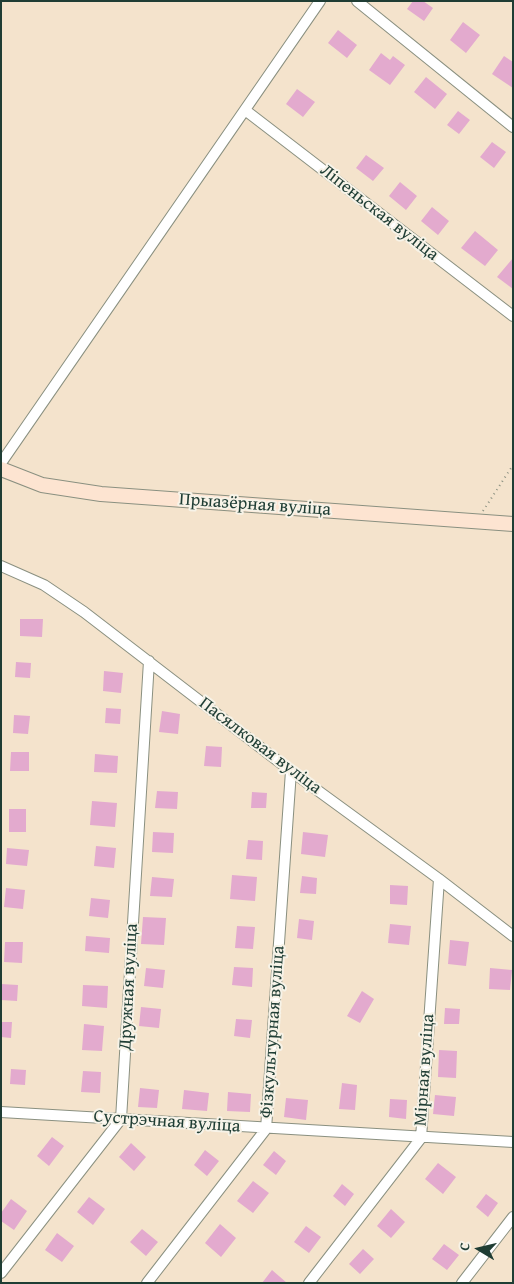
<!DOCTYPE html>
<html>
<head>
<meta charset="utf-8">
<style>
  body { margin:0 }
  #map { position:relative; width:514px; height:1284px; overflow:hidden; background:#f4e3cc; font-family:"Gentium Book Plus",serif }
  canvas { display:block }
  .frame { position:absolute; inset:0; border:2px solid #1f3d34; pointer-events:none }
  .north { position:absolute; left:454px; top:1224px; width:50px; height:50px; -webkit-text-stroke:4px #f7f3e8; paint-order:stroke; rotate:279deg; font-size:14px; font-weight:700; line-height:20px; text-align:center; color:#1f3d34 }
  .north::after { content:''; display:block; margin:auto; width:18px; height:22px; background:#1f3d34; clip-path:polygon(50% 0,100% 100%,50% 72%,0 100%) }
</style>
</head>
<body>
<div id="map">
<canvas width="514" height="1284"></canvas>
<div class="frame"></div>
<div class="north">С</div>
</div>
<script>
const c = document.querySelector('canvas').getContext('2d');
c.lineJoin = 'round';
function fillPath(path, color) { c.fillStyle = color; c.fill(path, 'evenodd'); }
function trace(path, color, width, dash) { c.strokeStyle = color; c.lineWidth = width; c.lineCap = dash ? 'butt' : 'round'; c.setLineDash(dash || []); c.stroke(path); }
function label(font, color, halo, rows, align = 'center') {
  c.font = font + ' "Gentium Book Plus",serif'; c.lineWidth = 4; c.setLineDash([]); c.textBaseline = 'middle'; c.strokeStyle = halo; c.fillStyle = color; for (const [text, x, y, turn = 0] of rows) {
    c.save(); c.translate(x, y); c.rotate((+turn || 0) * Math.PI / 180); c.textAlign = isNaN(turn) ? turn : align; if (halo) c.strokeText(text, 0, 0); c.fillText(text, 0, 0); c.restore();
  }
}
fillPath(new Path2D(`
  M413 1H423L433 8 424 21 407 9Z
  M463 22 480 35 466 53 450 40Z
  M338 30 357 45 347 58 328 43Z
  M381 53 390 60 393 56 405 65 390 85 369 70Z
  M504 56 513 62V88L492 74Z
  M426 77 447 94 435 109 414 92Z
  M297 89 315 102 303 117 286 104Z
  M458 111 470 120 459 134 447 125Z
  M492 142 506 152 494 168 480 157Z
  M366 155 384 168 373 181 356 168Z
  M400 182 417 196 406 210 389 196Z
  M432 207 449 221 438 235 421 221Z
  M475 231 498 250 485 266 461 248Z
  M513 258V289L497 277Z
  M20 619H43L42 637 20 636Z
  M16 662 31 663 30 678 15 677Z
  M104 671 123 673 121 693 103 691Z
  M106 708 121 709 120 724 105 723Z
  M162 711 180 714 178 734 159 732Z
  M14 715 30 716 28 734 13 733Z
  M206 746 222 747 221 767 204 766Z
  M11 752H29V771H10Z
  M95 754 118 756 117 773 94 772Z
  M157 791 178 792 177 809 155 808Z
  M252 792 267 793 266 808H251Z
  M92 801 117 803 115 827 90 825Z
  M9 809H26V832H9Z
  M153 832 174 833 173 853 152 852Z
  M303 832 328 835 325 857 301 854Z
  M248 840 263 841 262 860 246 859Z
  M96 846 116 848 114 868 94 866Z
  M7 848 29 850 27 866 6 864Z
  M232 875 257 877 255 901 230 899Z
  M302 876 317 878 316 894 300 893Z
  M152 877 174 879 172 897 150 896Z
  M390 885 408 886 407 905 390 904Z
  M6 888 25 890 23 909 4 907Z
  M91 898 110 900 108 918 89 916Z
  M143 917 166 918 164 945 141 944Z
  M299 919 314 921 312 940 297 938Z
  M390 924 411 926 409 945 388 943Z
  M237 926 255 927 253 949 235 948Z
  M86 936 110 938 109 953 85 951Z
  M450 940 469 942 466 966 448 964Z
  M5 942H23L22 963 4 962Z
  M234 967 253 968 252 987 232 985Z
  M146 968 165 970 163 988 144 986Z
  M490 968 512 970 510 990 489 989Z
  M1 984 18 985 17 1001 1 1000Z
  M83 985 108 986 107 1008 82 1006Z
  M362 991 374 999 360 1023 347 1016Z
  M141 1007 161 1009 159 1028 139 1026Z
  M445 1008 460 1009 459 1024H444Z
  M236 1019 252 1020 250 1038 234 1036Z
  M1 1022H12L11 1038 1 1037Z
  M84 1024 104 1026 102 1051 82 1050Z
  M439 1050 457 1051 456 1078 438 1077Z
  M11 1069 26 1070 25 1085 10 1084Z
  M83 1071 101 1072 100 1093 81 1092Z
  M342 1083 357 1085 355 1110 339 1109Z
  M140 1088 159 1090 157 1108 138 1107Z
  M184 1090 209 1093 207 1111 182 1109Z
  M228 1092 251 1094 250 1112 227 1111Z
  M435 1095 456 1097 454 1116 433 1114Z
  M286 1098 308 1100 306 1120 284 1117Z
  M390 1099 407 1100 406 1119 389 1117Z
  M52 1137 64 1146 49 1166 37 1156Z
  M131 1143 146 1157 134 1171 119 1157Z
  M205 1150 219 1161 207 1176 194 1165Z
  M274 1151 286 1161 276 1175 263 1165Z
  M438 1163 456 1177 443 1194 425 1179Z
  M253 1181 269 1193 253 1213 237 1201Z
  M342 1184 354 1194 345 1206 333 1196Z
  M486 1194 498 1203 488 1217 476 1207Z
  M89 1197 105 1209 93 1225 77 1212Z
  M11 1199 27 1211 14 1230 1 1221V1213Z
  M391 1209 405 1222 391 1238 377 1226Z
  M220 1224 236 1238 221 1257 205 1243Z
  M306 1226 321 1237 309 1253 294 1242Z
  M142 1229 158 1242 146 1256 130 1242Z
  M57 1233 74 1246 62 1262 45 1250Z
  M444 1244 459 1255 447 1270 432 1259Z
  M363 1249 374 1259 360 1274 349 1264Z
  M272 1270 287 1283H262Z`), '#e3aace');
const street = new Path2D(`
  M357 1 513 127
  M245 110 513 316
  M1 463 320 1
  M1 566 44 585 84 612 291 771 439 879 513 936
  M1 1112 513 1142
  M1 1273 121 1119 149 661
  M147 1283 266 1129 291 771
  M309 1283 421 1138 439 879
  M462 1283 513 1217`);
const secondary = new Path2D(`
  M1 469 42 485 101 494 513 524`);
trace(street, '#8a9080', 12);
trace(secondary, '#8a9080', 16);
trace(new Path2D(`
  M483 511 513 465`), '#8a9080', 2, [1, 4]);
trace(street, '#fff', 10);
trace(secondary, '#fde4d1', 14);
label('18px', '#1f3d34', '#f7f3e8', [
  ["Ліпеньская вуліца",379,213,38],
  ["Прыазёрная вуліца",255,505,4],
  ["Пасялковая вуліца",260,746,37],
  ["Дружная вуліца",129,987,-87],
  ["Фізкультурная вуліца",273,1032,-86],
  ["Мірная вуліца",425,1070,-86],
  ["Сустрэчная вуліца",167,1122,4]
]);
</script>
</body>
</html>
